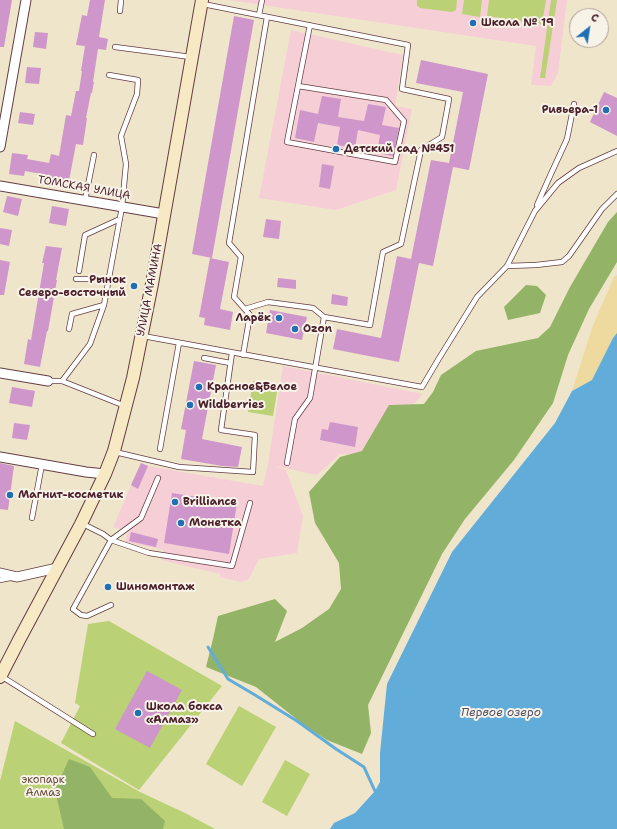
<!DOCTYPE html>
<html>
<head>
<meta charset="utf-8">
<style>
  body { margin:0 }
  #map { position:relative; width:617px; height:829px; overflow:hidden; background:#efe5ca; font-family:"Shantell Sans",sans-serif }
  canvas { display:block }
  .north { position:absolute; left:569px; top:8px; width:40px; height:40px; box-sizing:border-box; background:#f7f3e8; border:1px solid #b29e9c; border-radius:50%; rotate:30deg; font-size:11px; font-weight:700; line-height:16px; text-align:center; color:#4a1f2b }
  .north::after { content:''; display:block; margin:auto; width:14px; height:18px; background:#1f6fb2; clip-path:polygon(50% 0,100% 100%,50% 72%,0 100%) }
</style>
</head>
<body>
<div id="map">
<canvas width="617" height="829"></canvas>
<div class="north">С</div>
</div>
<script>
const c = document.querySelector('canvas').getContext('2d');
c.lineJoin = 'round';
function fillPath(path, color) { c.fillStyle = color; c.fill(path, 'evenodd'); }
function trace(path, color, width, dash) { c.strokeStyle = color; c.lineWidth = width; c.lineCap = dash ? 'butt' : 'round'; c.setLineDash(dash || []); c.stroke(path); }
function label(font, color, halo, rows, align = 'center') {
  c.font = font + ' "Shantell Sans",sans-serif'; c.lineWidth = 4; c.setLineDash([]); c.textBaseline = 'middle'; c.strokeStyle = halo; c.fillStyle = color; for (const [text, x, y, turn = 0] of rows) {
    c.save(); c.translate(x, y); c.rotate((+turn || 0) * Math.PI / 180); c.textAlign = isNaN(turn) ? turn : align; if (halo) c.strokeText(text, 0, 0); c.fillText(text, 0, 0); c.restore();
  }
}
fillPath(new Path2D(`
  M229 0H567L558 73 551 86 531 85 536 46Z
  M291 30 403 55 395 106 412 109 396 190 336 210 259 198Z
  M283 366 423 394 369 454H340L317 475 275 466 286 470 303 516 297 553 259 559 249 579 241 582 220 577V574L161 560 163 550 125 542 128 531 113 527 141 463 148 466 263 486 268 464Z`), '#f6cfd6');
fillPath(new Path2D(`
  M417 0H457L456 10 452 12 420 8C416 6 417 4 417 0Z
  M464 0H482L480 17 462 14Z
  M489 0H546L542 24 487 16Z
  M551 0H557L545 78H540Z
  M253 381 278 386 273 416 248 412Z
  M109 621 222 686 139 790 61 743 80 706 75 703 88 624Z
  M239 706 276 727 242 786 206 764Z
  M15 721 140 792 185 813 215 829H0V781Z
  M285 760 310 774 287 816 262 802Z`), '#bad175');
fillPath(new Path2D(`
  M617 212V262L589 309 568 355 553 403 514 460 465 519 442 554 368 705 371 733 362 754 327 740 304 725 256 687 206 667 213 639 218 616 275 599 287 611 275 642 302 628 329 609 341 589 339 563 315 523 309 492 340 457 362 451 389 405 424 404 433 392 441 375 476 351 538 338 550 327 570 287 608 222Z
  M526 285 537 286 546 295 540 313 508 320 504 307Z
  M69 759 90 767 112 798 141 799 165 821 163 829H64L55 790Z`), '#93b366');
fillPath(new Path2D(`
  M617 275V333L613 338 592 380 572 391 592 328 614 277Z`), '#eeda9e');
fillPath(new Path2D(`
  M617 333V829H330L334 823 355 813 375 791 380 782V753L387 684 452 552 555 423 572 391 592 380 613 338Z`), '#61acd9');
trace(new Path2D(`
  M208 647 228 679 255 695 297 721 336 749 364 767 375 791`), '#61acd9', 3);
fillPath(new Path2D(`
  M0 0H12L4 47H0Z
  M90 0H105L99 37 108 39 106 50 98 49 93 82H94L92 93H91L86 118H87L83 145 76 144 68 186 46 182 47 175 25 171 24 176 9 174 12 153 28 155 27 159 49 163 51 154 59 156 66 115 71 116 76 91H79L82 71H81L85 46 76 45 82 15 87 16Z
  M234 16 254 20 212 258 192 254Z
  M35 32 48 33 46 49 33 47Z
  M421 60 488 74 469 170 453 167 433 266 419 263 399 362 333 349 337 329 381 338 397 256 411 259 431 160 449 163 463 92 416 83Z
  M27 67 41 68 39 84 25 83Z
  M604 92 617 98V136L590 122Z
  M322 96 341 99 338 117 364 121 368 104 386 107 382 125 399 128 393 156 377 153 380 135 358 130 355 148 337 145 340 127 318 123 314 142 295 138 300 110 318 114Z
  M20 112 35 114 33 125 18 123Z
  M322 164 334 166 330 189 319 187Z
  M7 196 22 199 18 216 3 212Z
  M52 206 69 209 66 226 49 223Z
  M266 219 281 221 279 239 263 237Z
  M0 228 12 230 9 246 0 244Z
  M46 246 62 248 56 280H57L48 331H47L40 367 24 364 28 339 31 340 44 263H42Z
  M210 258 229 262 220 309 233 312 230 330 204 325 205 318 199 317Z
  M0 260 10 262 4 295H0Z
  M278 278 296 280V289L277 287Z
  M332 294 348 297 347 306 331 304Z
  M270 310 307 317 302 340 266 333Z
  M194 361 216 365 202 439 242 447 238 467 222 466 181 459 186 430 181 429Z
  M12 387 35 391 32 407 9 403Z
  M330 422 358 427 355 447 320 440 322 429 328 430Z
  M14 423 30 425 27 440 12 438Z
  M0 463 14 466 8 510 0 509Z
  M141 463 148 466 138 489 131 485Z
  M172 493 237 503 229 554 164 543Z
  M131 532 158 539 156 547 129 541Z
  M147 671 182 690 150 748 115 729Z`), '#cf96cb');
const service = new Path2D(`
  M203 4 408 45 402 89 449 99 442 137 421 150 401 244 383 252 370 325 324 317 310 398 295 419 287 463
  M120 11 121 0
  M259 15 262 0
  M115 47 191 57
  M298 86 386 100 404 121 395 162 287 142 310 25
  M85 200 94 155
  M537 205 550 176 567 139 574 104
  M507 266 536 265 562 262 569 256 602 209 617 194
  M79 271 85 235 120 219
  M76 279H109
  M245 309 268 302 313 308 324 317
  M69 329 72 314 104 305 122 207 126 164 121 136 137 94 138 80 109 75
  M143 336 422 387 438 360 477 297 507 266 535 211 558 183 579 168 617 151
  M243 355 250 315 234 297 241 257 229 243 267 17
  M204 358 230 363
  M48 381H62L125 406
  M62 381 90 344 104 305
  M160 449 179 343
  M115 452 179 467 253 472 255 435 221 430 232 353
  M32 518 42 464
  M83 524 103 534 111 540 149 553 232 566 250 503
  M0 580 10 578
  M111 605 87 616 81 615 73 609 111 540 141 518 158 478
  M1 676 93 734`);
const minor = new Path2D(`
  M0 147 26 0
  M0 186 164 214
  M0 373 48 381
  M0 457 86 472 105 474
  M0 573 17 577 57 568`);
const secondary = new Path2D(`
  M0 677 19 640 81 524 105 474 114 451 133 378 152 284 202 0`);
trace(service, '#633d43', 6);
trace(minor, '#633d43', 11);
trace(secondary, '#633d43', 14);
trace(service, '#fff', 4.5);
trace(minor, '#fff', 9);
trace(secondary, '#f7e9c3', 12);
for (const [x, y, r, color] of [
  [473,23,4,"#1f6fb2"],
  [606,110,4,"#1f6fb2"],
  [336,149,4,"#1f6fb2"],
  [134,286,4,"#1f6fb2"],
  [279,318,4,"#1f6fb2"],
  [295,329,4,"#1f6fb2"],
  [199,387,4,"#1f6fb2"],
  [190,405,4,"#1f6fb2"],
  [10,495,4,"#1f6fb2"],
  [175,502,4,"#1f6fb2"],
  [181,523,4,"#1f6fb2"],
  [108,587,4,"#1f6fb2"],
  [138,713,4,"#1f6fb2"]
]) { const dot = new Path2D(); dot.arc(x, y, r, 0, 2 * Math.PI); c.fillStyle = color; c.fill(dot); trace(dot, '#f7f3e8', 1.5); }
label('bold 11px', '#4a1f2b', '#f7f3e8', [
  ["Школа № 19",481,23],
  ["Ривьера-1",598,110,"right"],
  ["Детский сад №451",344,149],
  ["Рынок",126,280,"right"],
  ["Северо-восточный",126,293,"right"],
  ["Ларёк",271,318,"right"],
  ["Ozon",303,329],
  ["Красное&Белое",207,387],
  ["Wildberries",198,405],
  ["Магнит-косметик",18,495],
  ["Brilliance",183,502],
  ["Монетка",189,523],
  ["Шиномонтаж",116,587],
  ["Школа бокса",146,707],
  ["«Алмаз»",146,720]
], 'left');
label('11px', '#4a1f2b', '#f7f3e8', [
  ["ТОМСКАЯ УЛИЦА",84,188,10],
  ["УЛИЦА МАМИНА",150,290,-79]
]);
label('11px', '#664c3e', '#f7f3e8', [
  ["экопарк",43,780],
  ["Алмаз",43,793]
]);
label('italic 12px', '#525068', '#f7f3e8', [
  ["Первое озеро",501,713]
]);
</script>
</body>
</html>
